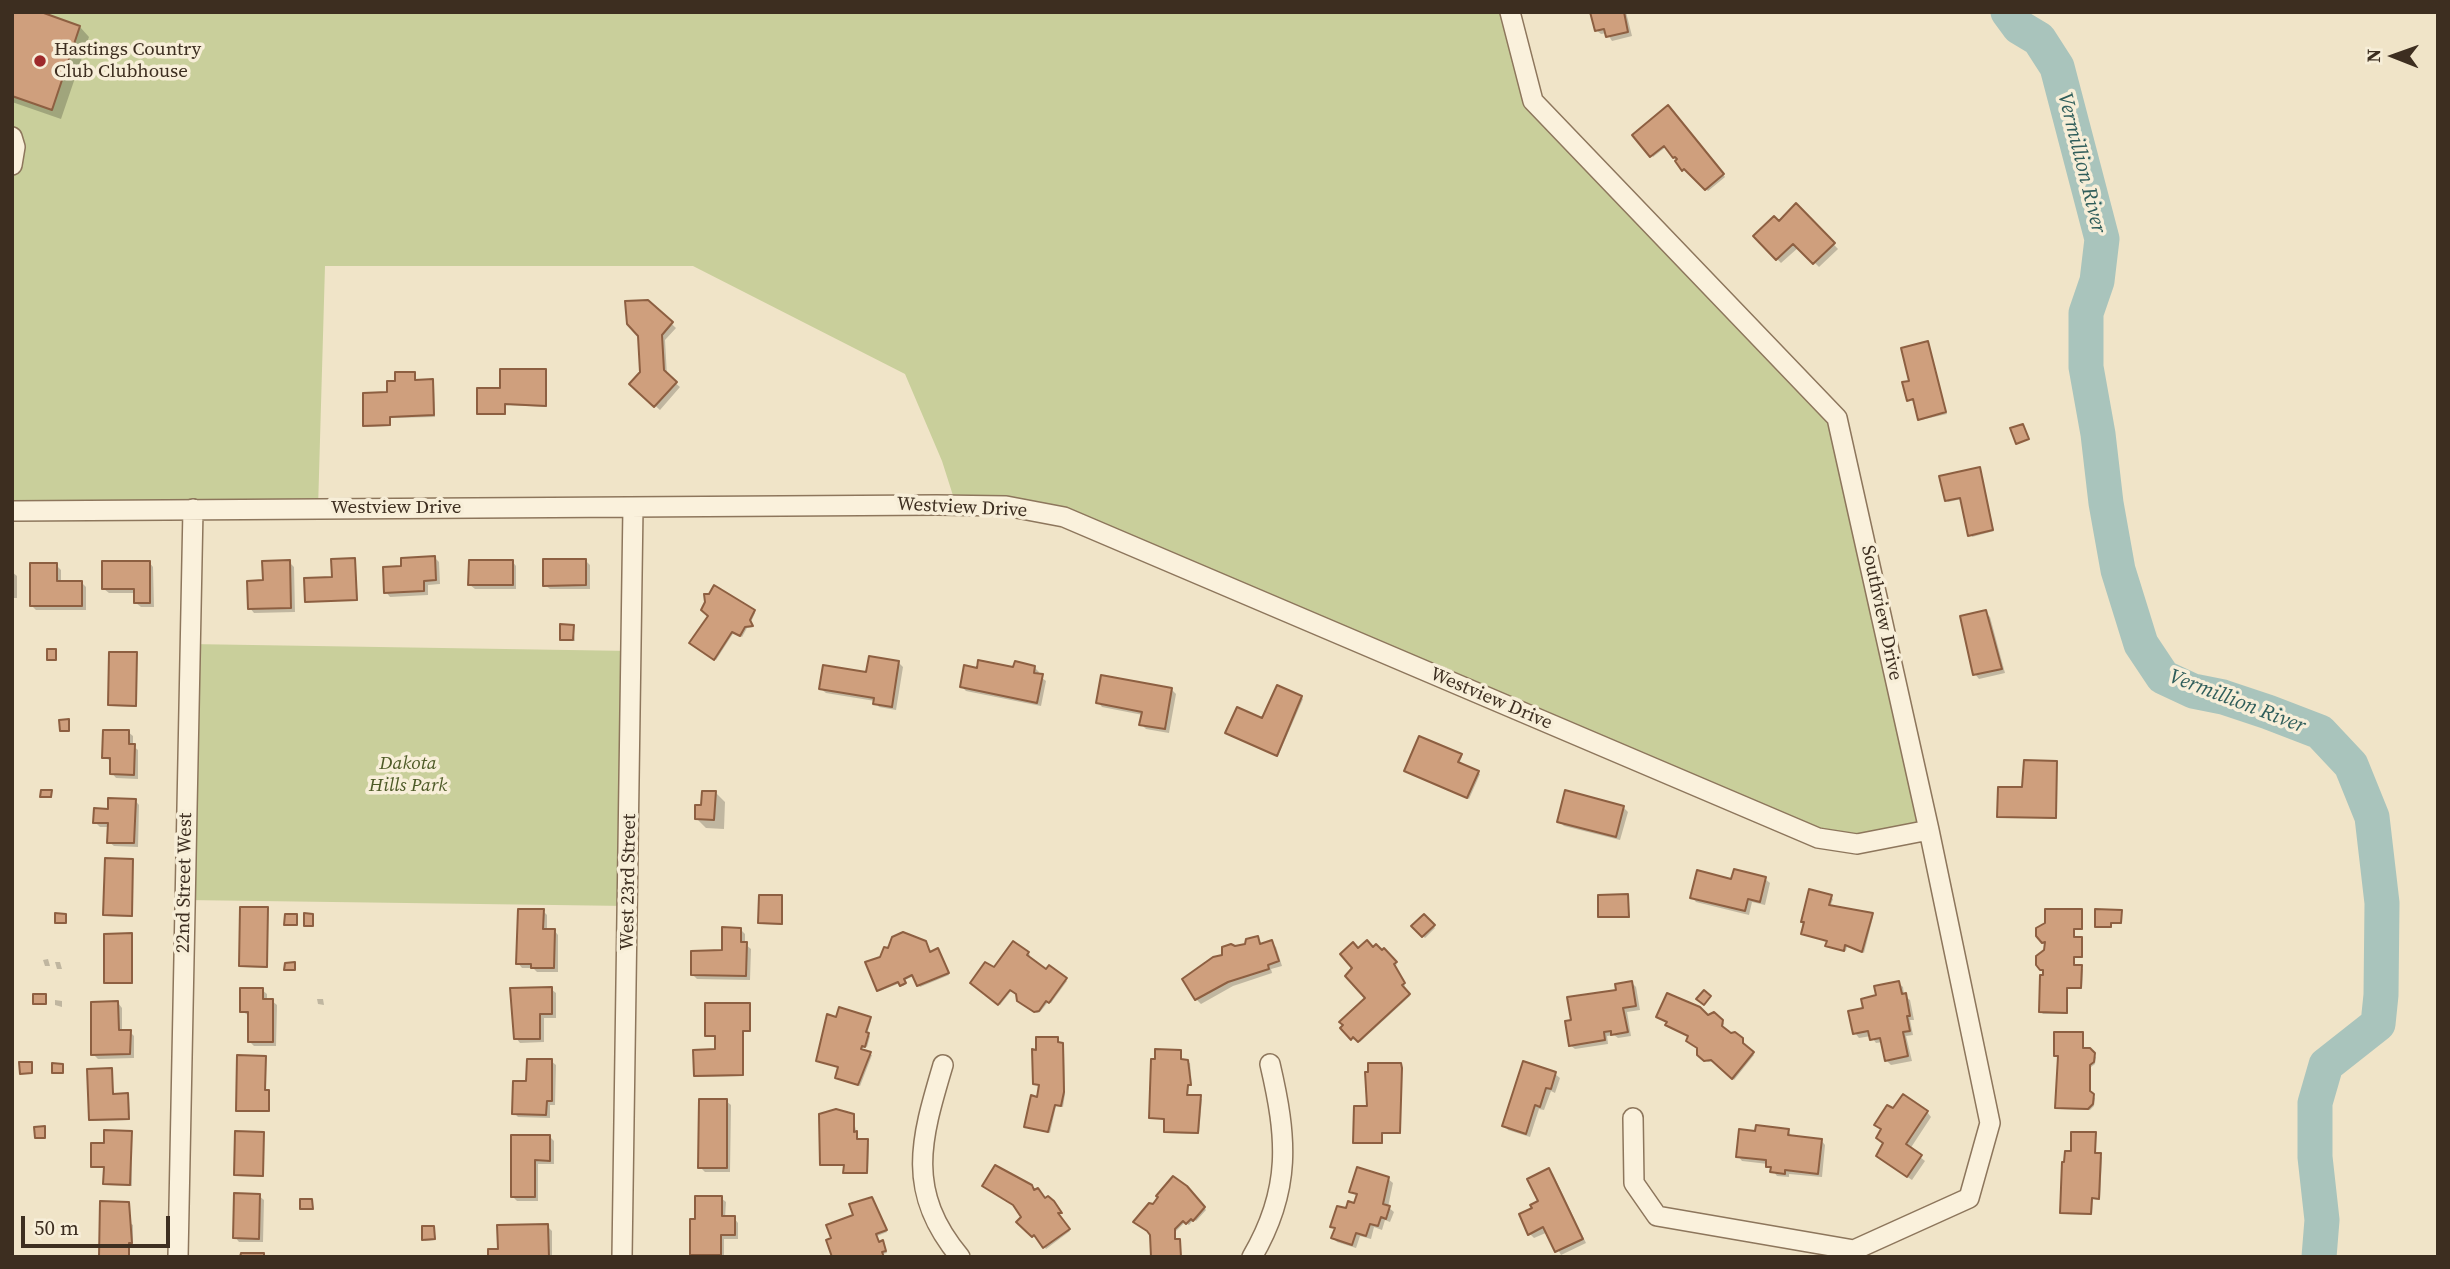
<!DOCTYPE html>
<html>
<head>
<meta charset="utf-8">
<style>
  body { margin:0 }
  #map { position:relative; width:2450px; height:1269px; overflow:hidden; background:#f0e4c8; font-family:"Source Serif 4",serif }
  canvas { display:block }
  .frame { position:absolute; inset:0; border:14px solid #3d2e20; pointer-events:none }
  .north { position:absolute; left:2359px; top:21px; width:70px; height:70px; -webkit-text-stroke:5px #f7eed8; paint-order:stroke; rotate:271deg; font-size:19px; font-weight:700; line-height:28px; text-align:center; color:#3d2e20 }
  .north::after { content:''; display:block; margin:auto; width:24px; height:32px; background:#3d2e20; clip-path:polygon(50% 0,100% 100%,50% 72%,0 100%) }
  .scale { position:absolute; left:21px; top:1216px; width:149px; height:32px; box-sizing:border-box; border:4px solid #3d2e20; border-top:0; padding-left:9px; font-size:21px; line-height:24px; white-space:nowrap; color:#3d2e20; -webkit-text-stroke:5px #f7eed8; paint-order:stroke }
</style>
</head>
<body>
<div id="map">
<canvas width="2450" height="1269"></canvas>
<div class="frame"></div>
<div class="north">N</div>
<div class="scale">50 m</div>
</div>
<script>
const c = document.querySelector('canvas').getContext('2d');
c.lineJoin = 'round';
function fillPath(path, color) { c.fillStyle = color; c.fill(path, 'evenodd'); }
function trace(path, color, width, dash) { c.strokeStyle = color; c.lineWidth = width; c.lineCap = dash ? 'butt' : 'round'; c.setLineDash(dash || []); c.stroke(path); }
function label(font, color, halo, rows, align = 'center') {
  c.font = font + ' "Source Serif 4",serif'; c.lineWidth = 7; c.setLineDash([]); c.textBaseline = 'middle'; c.strokeStyle = halo; c.fillStyle = color; for (const [text, x, y, turn = 0] of rows) {
    c.save(); c.translate(x, y); c.rotate((+turn || 0) * Math.PI / 180); c.textAlign = isNaN(turn) ? turn : align; if (halo) c.strokeText(text, 0, 0); c.fillText(text, 0, 0); c.restore();
  }
}
fillPath(new Path2D(`
  M12 12H1510L1533 101 1837 418 1929 830 1857 844 1064 517 956 505 942 461 905 374 693 266H325L318 509 12 511Z
  M189 644 632 651 628 906 185 900Z`), '#c9cf9b');
fillPath(new Path2D(`
  M12 12 40 14 80 27 89 37 61 119 12 102Z
  M1592 12H1626L1632 36 1612 41 1607 33 1601 34 1596 30Z
  M1668 107 1725 177 1708 191 1687 169 1685 171 1667 146 1653 157 1635 135Z
  M1796 206 1838 249 1819 267 1799 247 1781 263 1755 236 1779 223Z
  M648 302 676 328 665 340 667 376 680 387 660 410 631 384 642 373Z
  M1927 343 1947 414 1921 420 1915 400H1909L1911 382Z
  M545 371 547 407 506 405V415L479 413 501 389Z
  M414 373 416 382 434 383 435 417 391 418V426L367 427 365 425 388 394Z
  M1980 469 1994 531 1972 537 1962 499 1948 502 1946 500Z
  M435 558 439 562 440 584 428 585V595L390 597 386 592 403 568Z
  M355 560 358 601H306L334 579Z
  M585 560 590 565V589H550L545 585Z
  M512 561 516 566V589H475L470 585Z
  M149 562 153 567 154 607H141L136 603V593H109L104 589Z
  M289 562 294 567 295 612 254 613 250 608 265 582Z
  M56 565 61 570V582L82 583 86 587V610H36L31 605Z
  M12 572 17 576V598H12Z
  M754 612 755 613 751 622 753 627 747 628 742 637 734 632 716 660 693 644Z
  M1985 612 1990 617 2005 673 1979 679 1975 674Z
  M573 627 575 641H563L562 639Z
  M137 654V707L111 706 109 704Z
  M898 662 903 667 896 710 879 707 875 701 826 693 821 689Z
  M1034 667 1039 672 1038 675 1046 681 1041 706 966 691 962 687 978 670Z
  M1172 690 1176 694 1169 733 1146 729 1141 724 1143 715 1102 707 1098 702Z
  M1301 697 1303 699 1278 756 1229 734 1263 720Z
  M128 732 133 736V746L138 750V779L116 778 112 773V762L104 757Z
  M1461 756 1462 757 1459 764 1480 774 1469 799 1408 772Z
  M2056 762 2057 819 1999 816 2023 789Z
  M715 792 725 802 724 829 706 828 696 818Z
  M135 800 139 805 138 847 114 846 109 842 110 827H100L95 822 110 810Z
  M1623 807 1628 812 1620 840 1564 826 1559 821Z
  M132 860 133 917 107 916 105 914Z
  M1765 879 1770 883 1765 905 1752 902 1749 915 1696 902 1692 897 1733 881Z
  M1627 896 1630 918 1600 917Z
  M782 897 783 925 762 924 760 923Z
  M1831 897 1833 899 1830 907 1873 917 1864 953 1847 946 1846 951 1829 947 1828 941 1803 933 1802 921Z
  M267 909 268 968 243 967 241 966Z
  M543 911 547 915V930H554L558 935V972H537L533 968H522L518 963Z
  M2081 911 2083 930H2075V939L2083 940V958H2075V967L2083 969 2082 989H2068V1014H2043L2041 1012 2045 977 2038 964 2046 951 2045 944 2037 936Z
  M2121 911 2122 924H2112V928L2097 926Z
  M1424 916 1435 928 1425 938 1413 926Z
  M741 930 745 934V944L751 949 750 980 697 979 692 974 724 952Z
  M131 935 133 984H107L106 982Z
  M1257 938 1263 945 1271 942 1276 947 1282 966 1271 969 1272 973 1233 986 1201 1004 1196 999 1223 957 1235 948 1247 945Z
  M1013 943 1028 953 1030 955 1028 958 1046 972 1049 968 1067 981 1051 1003 1048 1002 1040 1012 1037 1013 1021 1002 1018 994 1012 990 1000 1005 972 983 994 970Z
  M1358 950H1373L1382 953 1384 951 1397 964 1394 967 1405 985 1403 988 1410 996 1360 1042 1356 1038 1354 1040 1342 1028 1367 998 1355 968Z
  M939 952 949 975 920 987 914 976 905 980 906 984 903 986 900 983 880 991 878 990 930 954Z
  M48 959 50 966H45L43 960Z
  M55 962H60L62 969H57Z
  M1632 983 1636 987 1640 1010 1627 1012 1631 1036 1618 1038 1614 1035 1607 1036 1608 1044 1575 1049 1570 1045 1573 1022Z
  M1898 983 1903 987 1904 995 1910 1000 1914 1020H1910L1913 1035 1906 1036 1912 1061 1891 1065 1886 1060 1883 1042 1876 1043 1871 1036 1859 1038 1855 1033 1865 1009 1878 997Z
  M551 989 556 993V1018H544V1042L520 1043 516 1038Z
  M262 990 267 994V1001H272L277 1005 276 1046H254L249 1041V1016L242 1011Z
  M317 999H323L324 1005 318 1004Z
  M55 1000 62 1001V1007L55 1005Z
  M118 1003 122 1008V1032H130L134 1036V1058L98 1059 93 1054Z
  M749 1004 751 1032H743L744 1076 697 1077 695 1075 717 1051V1037L707 1035Z
  M1714 1014 1724 1023 1722 1029 1730 1035 1742 1039 1744 1046 1754 1055 1734 1080 1714 1061 1708 1062 1700 1056 1707 1017Z
  M837 1019 871 1021 867 1034 870 1036 867 1047 864 1046 862 1051 872 1055 860 1086 839 1079 840 1068 818 1060Z
  M2082 1034 2084 1050H2089L2096 1057 2095 1064 2091 1067V1094L2095 1098 2094 1106 2090 1110 2059 1109 2060 1057 2056 1055Z
  M1057 1039 1059 1044 1064 1047 1065 1094 1063 1107 1056 1106 1050 1133 1027 1128 1039 1100 1041 1086 1035 1083Z
  M1181 1052 1182 1061 1190 1063 1192 1086H1189L1188 1097 1202 1099 1199 1134 1167 1133 1166 1120 1151 1117Z
  M265 1058 266 1092 270 1094V1112H240L238 1110Z
  M551 1061 556 1065 555 1105H550V1118L518 1117 514 1113 528 1083Z
  M1401 1065V1134H1383V1144H1356L1355 1142 1369 1108Z
  M111 1070 114 1096 129 1097 130 1120 92 1121 91 1119Z
  M1555 1074 1560 1078 1555 1093 1551 1091 1544 1110 1539 1109 1530 1137 1508 1130 1504 1125Z
  M726 1101 731 1105 730 1172H705L700 1167Z
  M1927 1112 1931 1117 1910 1149 1925 1161 1912 1180 1882 1160 1885 1144Z
  M853 1116 858 1141 869 1143 868 1174H847L845 1166 822 1164Z
  M1788 1130 1792 1137 1821 1140 1825 1145 1822 1177 1789 1174V1177L1777 1176 1768 1164 1742 1161 1738 1156 1757 1132Z
  M131 1133 132 1186 107 1185 106 1168 92 1166 105 1145Z
  M263 1133 264 1177 238 1176 236 1174Z
  M2095 1134 2096 1155 2102 1157 2100 1200 2093 1199 2092 1215 2064 1214 2062 1212 2072 1153Z
  M513 1137H550L554 1141V1164H538V1201H517L513 1197Z
  M1549 1170 1553 1174 1586 1243 1561 1255 1548 1232 1534 1238 1530 1234 1534 1209 1541 1202Z
  M1388 1179 1393 1183 1388 1207 1394 1212 1390 1222 1385 1220 1382 1230 1374 1227 1371 1239 1360 1236 1356 1248 1337 1242 1333 1238 1336 1230 1332 1226 1347 1210 1355 1205 1358 1197 1351 1191Z
  M1185 1188 1206 1210 1196 1221 1194 1219 1189 1225 1185 1222 1176 1231V1241L1181 1242V1257H1153V1206Z
  M259 1196 264 1200 263 1242H239L235 1237Z
  M721 1198 726 1202 725 1218H734L738 1223V1239H724V1257H694L692 1255 697 1221Z
  M1045 1200 1056 1205 1061 1213H1057L1070 1231 1046 1249 1036 1236 1035 1237 1018 1222Z
  M873 1201 887 1232 877 1236 879 1243 884 1244 887 1253 883 1254 884 1257 855 1216Z
  M128 1204 130 1223 133 1225V1244H130V1257H101Z
  M547 1226 552 1231V1257H490Z
  M434 1228 436 1240 425 1241 424 1239Z`), '#0003');
trace(new Path2D(`
  M2008 12 2019 27 2039 39 2057 67 2102 239 2097 281 2086 313V367L2098 434 2106 503 2118 570 2141 644 2163 677 2193 691 2223 697 2268 712 2320 732 2351 765 2372 817 2382 903 2381 995 2378 1024 2326 1065 2315 1103V1157L2322 1220 2319 1257`), '#a9c4bc', 35);
const building = new Path2D(`
  M12 12H41L80 26 52 110 12 96Z
  M1590 12H1624L1628 32 1606 37 1604 29 1595 31Z
  M1668 105 1724 174 1705 190 1684 169 1682 171 1675 161 1677 159 1675 157 1673 158 1664 146 1650 157 1632 135Z
  M1796 203 1835 243 1813 264 1793 244 1776 260 1753 236 1774 216 1779 221Z
  M648 300 673 322 662 335 664 370 677 382 654 407 629 384 640 372 638 336 627 324 625 301Z
  M1928 341 1946 412 1918 420 1913 399 1907 401 1902 382 1909 381 1901 348Z
  M500 369H546V406L505 404V414H477V388H500Z
  M395 372H415V380L433 379 434 415 390 417V425L363 426V393L387 392V381H395Z
  M2023 424 2029 439 2016 444 2010 428Z
  M1980 467 1993 530 1968 536 1960 498 1945 501 1939 476Z
  M435 556 436 580 424 581V591L384 593 383 567 401 566V558Z
  M355 558 357 600 305 602 304 578 332 577 331 559Z
  M543 559H586V585L543 586Z
  M290 560 291 608 248 609 247 581 263 580 262 561Z
  M469 560H513V585H468Z
  M102 561H150V603H134V589H102Z
  M30 563H57V581H82V606H30Z
  M714 585 755 610 750 620 753 626 745 627 740 636 732 632 714 660 689 643 708 616 701 610 705 602 704 594H709Z
  M1986 610 2002 669 1973 675 1960 616Z
  M560 624 574 625 573 640H560Z
  M47 649H56V660H47Z
  M109 652H137L136 706 108 705Z
  M869 656 899 661 892 707 873 704 874 698 819 689 823 665 866 672Z
  M978 660 1013 667 1015 661 1035 666 1034 673 1043 674 1037 703 960 687 964 665 977 668Z
  M1101 675 1172 688 1165 729 1139 725 1142 712 1096 703Z
  M1277 685 1302 696 1277 756 1225 733 1237 707 1262 718Z
  M69 719V731H60L59 720Z
  M103 730H129V744H135L134 775 110 774V758H102Z
  M1419 736 1462 754 1458 762 1479 771 1467 798 1404 771Z
  M2024 760 2057 761 2056 818 1997 817 1998 787H2022Z
  M41 790H52L51 797H40Z
  M1565 790 1624 806 1616 837 1557 822Z
  M702 791H716L714 820 695 819V805H701Z
  M108 798 136 799 134 843H107L108 823H93L94 808 108 809Z
  M105 858 133 859 132 916 103 915Z
  M1734 869 1766 877 1760 902 1748 899 1745 911 1690 898 1697 870 1731 879Z
  M1809 889 1832 895 1829 905 1873 913 1862 952 1845 945 1844 951 1825 946 1827 941 1801 934 1804 922H1801Z
  M1628 894 1629 917H1598V895Z
  M759 895H782V924L758 923Z
  M240 907H268L267 967 239 966Z
  M518 909H544L543 929H555L554 968H531V964H516Z
  M2045 909H2082V929H2074V937H2082V957H2074V965H2082L2081 988H2067V1013L2039 1012 2040 975H2043V970H2040L2036 965V956L2044 950 2045 942 2042 943 2036 936V928L2045 923Z
  M2095 909 2122 910 2121 923H2111V927H2095Z
  M55 913 66 914V923H55Z
  M304 913 313 914V926H304Z
  M285 914H297V925H284Z
  M1424 914 1435 925 1422 937 1411 926Z
  M722 927 741 928V942H747L746 976 691 975V951L722 950Z
  M903 932 926 941 930 952 938 948 949 973 917 986 912 975 904 979 906 983 900 986 898 982 877 991 865 962 880 957 884 947 888 948 892 937Z
  M132 933V983H104V934Z
  M1258 936 1260 944 1272 940 1279 961 1268 965 1269 969 1228 982 1195 1000 1182 979 1213 957 1222 955V947L1231 944 1235 946 1245 944 1246 939Z
  M1367 940 1373 947 1376 944 1382 950 1384 948 1397 962 1394 964 1405 983 1402 985 1410 994 1358 1042 1353 1037 1351 1040 1340 1028 1343 1025 1339 1022 1365 998 1345 976 1352 968 1340 954 1353 942 1358 948Z
  M1013 941 1029 952 1027 955 1046 969 1049 965 1067 978 1049 1003 1046 1001 1039 1011 1034 1012 1017 1001 1016 994 1010 990 998 1005 970 983 985 962 994 967Z
  M295 962V970H284L285 963Z
  M1632 981 1636 1006 1623 1008 1628 1032 1611 1035V1031L1604 1032 1605 1040 1569 1046 1565 1021 1571 1020 1567 997 1616 990 1615 984Z
  M1899 981 1902 994 1906 993 1910 1016H1907L1910 1031 1903 1032 1908 1056 1885 1061 1880 1038 1870 1040 1868 1031 1853 1034 1848 1011 1863 1008 1861 999 1876 995 1874 986Z
  M552 987V1014H540V1039H514L510 988Z
  M240 988H263V999H273V1042H248V1012H240Z
  M1704 990 1711 996 1704 1005 1696 999Z
  M1667 993 1700 1007 1708 1015 1714 1012 1723 1020 1722 1026 1731 1033 1735 1032 1743 1038V1043L1754 1052 1732 1079 1711 1060 1704 1061 1697 1055V1048L1686 1041 1688 1036 1665 1025 1667 1022 1656 1017Z
  M33 994H46V1004H33Z
  M118 1001 119 1030H131L130 1054 91 1055V1002Z
  M705 1003H750V1031H743V1075L694 1076 693 1050 715 1049V1036H705Z
  M839 1007 871 1017 866 1032 869 1033 865 1047 862 1046 861 1049 871 1052 858 1085 835 1078 838 1067 816 1061 827 1014 836 1017Z
  M2054 1032H2083V1048H2090L2095 1053 2094 1062 2090 1065V1091L2094 1094 2093 1104 2088 1109 2055 1108 2058 1056H2054Z
  M1036 1037H1058V1042L1063 1043 1064 1092 1061 1106 1055 1105 1048 1132 1024 1127 1031 1095 1037 1097 1039 1085 1033 1084 1032 1049 1036 1050Z
  M1155 1049 1181 1050V1059L1188 1060 1191 1085H1188L1187 1095H1201L1198 1133 1164 1132V1119L1149 1118 1151 1059H1155Z
  M237 1055 266 1056 265 1090H269V1111H236Z
  M527 1059H552V1101H547L546 1115 512 1114 513 1081H526Z
  M1523 1061 1556 1072 1551 1089 1546 1088 1540 1107 1535 1105 1526 1134 1502 1126Z
  M19 1062H32V1073L20 1074Z
  M52 1063 63 1064V1073H52Z
  M1368 1063H1401L1402 1068 1400 1133H1382V1143H1353L1354 1106H1367L1365 1072H1368Z
  M112 1068 113 1094 128 1093 129 1119 89 1120 87 1069Z
  M1903 1094 1928 1111 1906 1144 1922 1155 1907 1177 1876 1156 1883 1143 1876 1138 1881 1129 1874 1125 1887 1105 1893 1108Z
  M699 1099H727V1168H698Z
  M836 1109 854 1114V1132L857 1131V1139H868L867 1173H843L844 1165H820L819 1114Z
  M1756 1125 1789 1129 1788 1135 1822 1139 1818 1174 1785 1170V1174L1770 1172 1771 1167H1766V1160L1736 1157 1739 1129 1755 1131Z
  M45 1126V1138H35L34 1127Z
  M104 1130 132 1131 130 1185 103 1184 104 1167H91V1143H104Z
  M235 1131 264 1132 263 1176 234 1175Z
  M2071 1132H2096L2095 1153H2101L2099 1199 2092 1198 2091 1214 2060 1213 2062 1162H2064L2065 1151H2071Z
  M511 1135H550V1161L535 1160V1197H511Z
  M995 1165 1032 1185 1034 1190 1038 1188 1045 1198 1048 1196 1054 1201 1062 1213H1058L1070 1229 1043 1248 1034 1235 1032 1237 1016 1222 1021 1217 1013 1205 982 1186Z
  M1357 1167 1389 1177 1383 1204 1390 1206 1386 1219 1381 1217 1378 1226 1370 1224 1366 1236 1356 1233 1352 1245 1331 1238 1335 1228 1330 1227 1337 1206 1346 1208 1348 1201 1354 1203 1357 1194 1349 1192Z
  M1549 1168 1583 1239 1555 1252 1543 1227 1528 1235 1519 1214 1532 1208 1530 1205 1538 1201 1527 1179Z
  M1173 1176 1187 1186 1205 1207 1193 1221 1191 1219 1186 1224 1183 1221 1175 1229V1239H1180L1181 1257H1151L1150 1235 1147 1231 1133 1222 1149 1203 1153 1204 1158 1197 1156 1196Z
  M234 1193 260 1194 259 1239 233 1238Z
  M695 1196H722V1216H735V1235H721V1255H690V1219H695Z
  M872 1197 887 1230 876 1234 879 1242 883 1240 886 1251 882 1252 884 1257H832L826 1240 831 1238 826 1225 853 1215 849 1204Z
  M300 1199H312L313 1209H300Z
  M100 1201 129 1202 132 1243H129V1257H99Z
  M548 1224 549 1257H488V1249H498L497 1225Z
  M422 1226H434L435 1239 422 1240Z
  M241 1253H264V1257H240Z`);
fillPath(building, '#cf9f7d');
trace(building, '#8d5f41', 2);
const minor = new Path2D(`
  M1510 12 1533 101 1837 418 1929 830 1990 1123 1969 1198 1854 1250V1257
  M12 137 15 147 12 165
  M12 511 937 505 1006 506 1064 517 1818 838 1857 844 1929 830
  M943 1065C921 1139 905 1191 960 1257
  M1633 1118 1634 1183 1657 1216 1854 1250
  M178 1257 193 509
  M622 1257 633 507
  M1252 1257C1292 1189 1287 1137 1270 1064`);
trace(minor, '#8d765c', 22);
trace(minor, '#faf1dc', 19);
for (const [x, y, r, color] of [
  [40,61,7,"#9e2a2b"]
]) { const dot = new Path2D(); dot.arc(x, y, r, 0, 2 * Math.PI); c.fillStyle = color; c.fill(dot); trace(dot, '#f7eed8', 2.5); }
label('19px', '#3d2e20', '#f7eed8', [
  ["Hastings Country",54,50],
  ["Club Clubhouse",54,72]
], 'left');
label('19px', '#3d2e20', '#f7eed8', [
  ["Westview Drive",396,508],
  ["Westview Drive",962,508,3],
  ["Southview Drive",1881,613,78],
  ["Westview Drive",1491,699,23],
  ["West 23rd Street",629,882,-89],
  ["22nd Street West",185,883,-89]
]);
label('italic 19px', '#4d5a26', '#f7eed8', [
  ["Dakota",408,764],
  ["Hills Park",408,786]
]);
label('italic 21px', '#2f5d5a', '#f7eed8', [
  ["Vermillion River",2081,163,76],
  ["Vermillion River",2237,702,21]
]);
</script>
</body>
</html>
